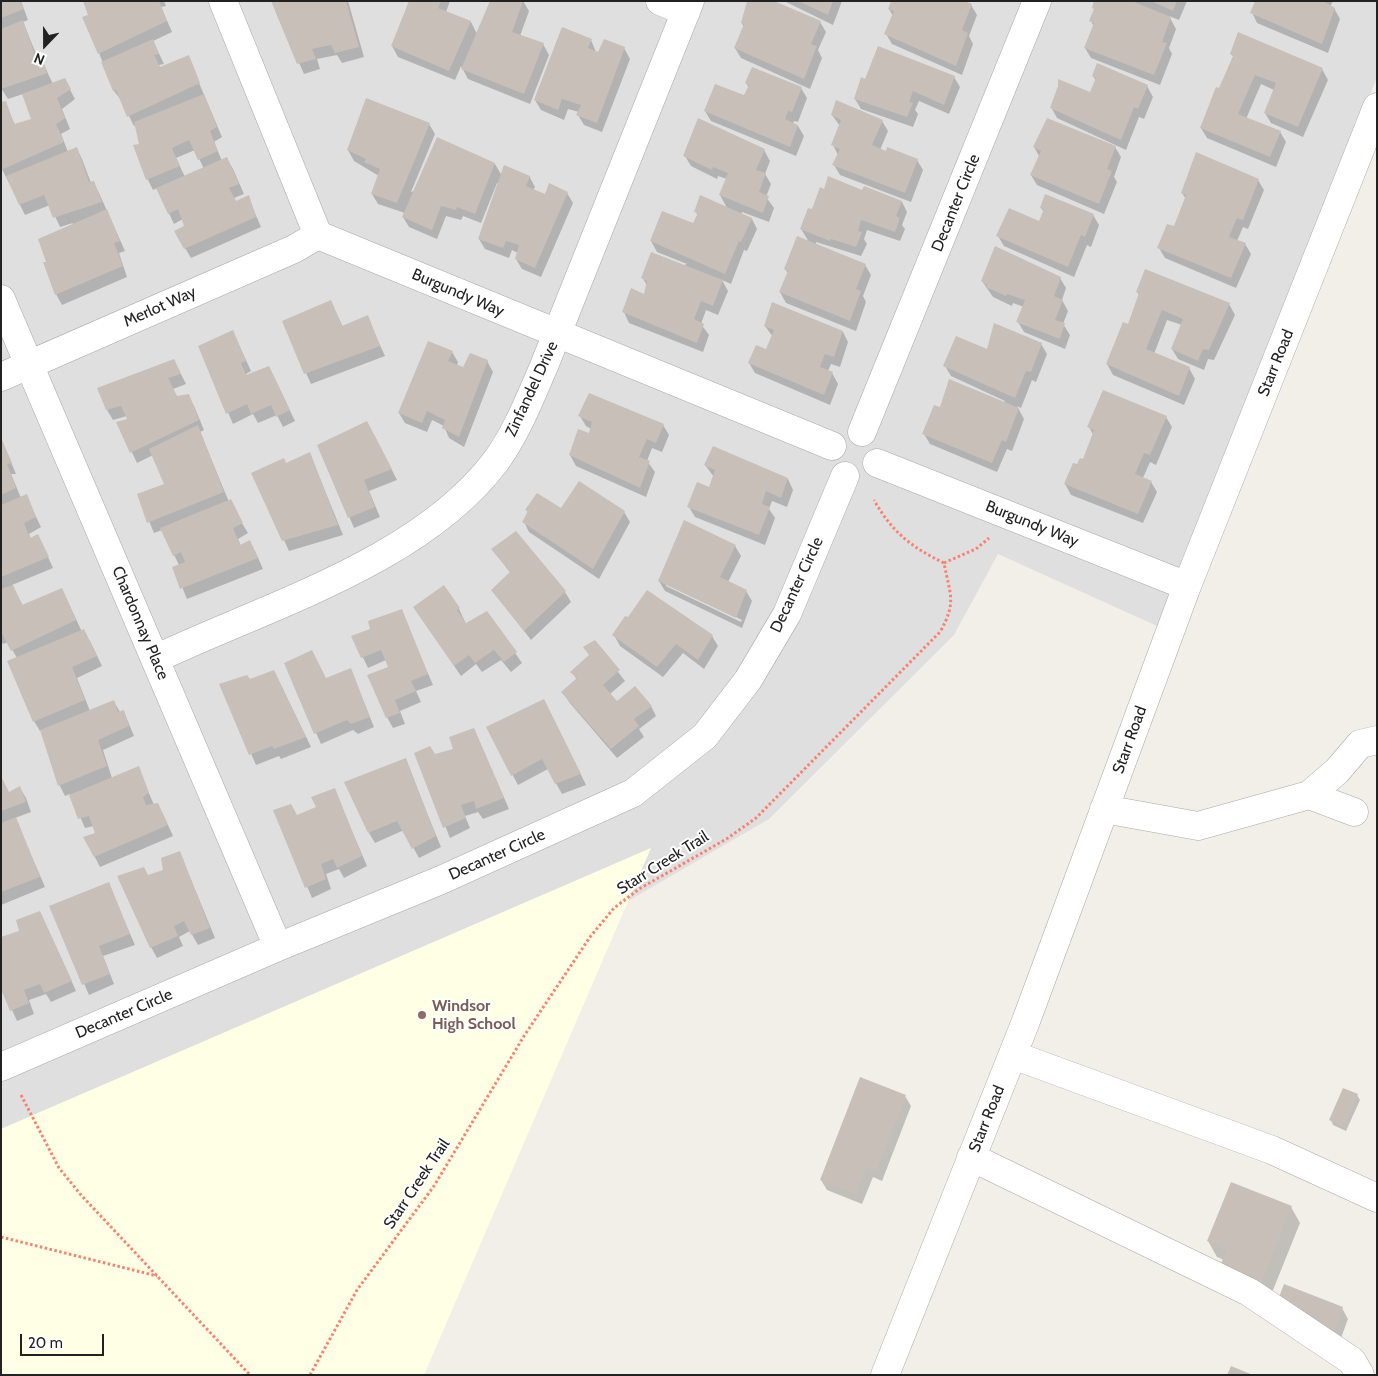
<!DOCTYPE html>
<html>
<head>
<meta charset="utf-8">
<style>
  body { margin:0 }
  #map { position:relative; width:1378px; height:1376px; overflow:hidden; background:#f2efe9; font-family:Cabin,sans-serif }
  canvas { display:block }
  .frame { position:absolute; inset:0; border:2px solid #222; pointer-events:none }
  .north { position:absolute; left:20px; top:20px; width:50px; height:50px; -webkit-text-stroke:4px #fff; paint-order:stroke; rotate:202deg; font-size:14px; font-weight:700; line-height:20px; text-align:center; color:#222 }
  .north::after { content:''; display:block; margin:auto; width:18px; height:22px; background:#222; clip-path:polygon(50% 0,100% 100%,50% 72%,0 100%) }
  .scale { position:absolute; left:20px; top:1334px; width:84px; height:22px; box-sizing:border-box; border:2px solid #222; border-top:0; padding-left:6px; font-size:15px; line-height:18px; white-space:nowrap; color:#222; -webkit-text-stroke:4px #fff; paint-order:stroke }
</style>
</head>
<body>
<div id="map">
<canvas width="1378" height="1376"></canvas>
<div class="frame"></div>
<div class="north">N</div>
<div class="scale">20 m</div>
</div>
<script>
const c = document.querySelector('canvas').getContext('2d');
c.lineJoin = 'round';
function fillPath(path, color) { c.fillStyle = color; c.fill(path, 'evenodd'); }
function trace(path, color, width, dash) { c.strokeStyle = color; c.lineWidth = width; c.lineCap = dash ? 'butt' : 'round'; c.setLineDash(dash || []); c.stroke(path); }
function label(font, color, halo, rows, align = 'center') {
  c.font = font + ' Cabin,sans-serif'; c.lineWidth = 4; c.setLineDash([]); c.textBaseline = 'middle'; c.strokeStyle = halo; c.fillStyle = color; for (const [text, x, y, turn = 0] of rows) {
    c.save(); c.translate(x, y); c.rotate((+turn || 0) * Math.PI / 180); c.textAlign = isNaN(turn) ? turn : align; if (halo) c.strokeText(text, 0, 0); c.fillText(text, 0, 0); c.restore();
  }
}
fillPath(new Path2D(`
  M1 1H1377V77L1157 626 998 554 954 635 769 819 628 901 650 849 1 1129Z`), '#e0dfdf');
fillPath(new Path2D(`
  M651 848 424 1375H1V1129Z`), '#ffffe5');
fillPath(new Path2D(`
  M1 1H21L28 20 23 22 37 56 39 55 53 84 65 80 75 99 62 109 70 129 61 134 68 152 77 149 82 159 91 183 93 182 99 193 125 251 119 253 127 277 62 305 56 294 48 263 73 223 60 227 50 205 25 215 1 167 5 102 15 125 32 120 23 94 8 99 1 88Z
  M85 1H164L166 6 161 7 172 32 153 41 164 64 159 65 160 68 188 57 222 137 214 142 222 161 227 159 233 169 244 194 234 198 236 202 248 197 261 227 191 258 175 231 186 226 183 219 174 224 157 188 153 190 148 180 134 146 140 145 136 125 134 126 121 100 114 91 99 53ZM195 150 204 169 185 177 176 158Z
  M272 1H348L364 57 342 63 337 55 317 59 320 69 304 74Z
  M411 1H450L446 12 471 22 477 34 523 1 529 11 520 36 543 44 549 55 530 104 468 79 461 66 455 80 398 57 392 46Z
  M784 1H842L833 25Z
  M1096 1H1187L1179 20 1169 16 1176 29 1169 48 1172 54 1160 85 1091 58 1085 48 1094 27 1091 21Z
  M1256 1H1333L1330 7 1334 8 1340 19 1328 53 1257 23 1252 12Z
  M971 5 977 15 969 36 973 44 962 75 892 44 886 34 893 16 889 9Z
  M820 22 826 32 818 50 822 58 810 89 741 58 735 48 744 27 742 23Z
  M591 40 596 52 624 48 630 59 602 132 584 125 578 115 579 112 568 109 564 120 541 110 535 100Z
  M1232 54 1322 69 1328 80 1303 137 1271 123 1265 113 1274 90 1261 84 1246 119 1280 132 1286 142 1276 167 1207 138 1201 128 1234 58Z
  M1093 76 1147 86 1153 97 1144 119 1139 117 1126 150 1057 118 1051 107 1091 94 1096 81Z
  M954 77 960 87 949 114 919 101 915 110 918 114 913 127 861 109 855 99Z
  M746 83 801 88 807 98 798 122 794 121 793 124 798 126 804 136 796 156 711 121 705 111 744 97 749 88Z
  M832 115 882 121 888 131 880 150 917 160 923 170 911 202 840 175 834 165 838 155 833 145 840 126Z
  M429 124 435 134 411 192 495 164 502 176H529L535 187 533 190 545 196 567 193 573 203 541 277 522 269 516 259 518 253 512 250 509 258 485 249 479 239 499 184 497 183 481 223 463 216 461 220 446 216 437 239 409 227 403 217 405 213 378 204 372 194 379 176 354 161 348 150Z
  M1034 147H1115L1121 157 1114 177 1117 182 1104 214 1037 185 1031 175 1039 156Z
  M764 150 770 161 765 174 771 184 766 197 774 208 769 222 742 212 741 214 752 219 757 229 747 251 744 250 731 284 722 280 728 291 718 315 706 310 701 324 709 335 703 352 629 323 624 312 644 296 647 286 643 278 687 264 657 252 651 241 694 225 698 216 696 212 727 208 720 195 727 179 718 176 717 179 691 166 685 156Z
  M1258 180 1264 190 1248 229 1243 227 1237 241 1245 244 1251 254 1236 288 1165 258 1159 248 1175 228 1186 199 1182 193Z
  M863 192 902 202 907 212 902 225 905 229 900 241 867 230 864 239 867 244 861 256 816 242V245L865 265 871 275 863 296 866 302 856 331 786 303 780 292 788 274 785 268 809 242 801 229 813 211Z
  M1041 208 1093 215 1099 225 1091 247 1087 245 1074 277 1004 246 998 236 1040 222 1044 212Z
  M1060 278 1066 288 1062 300 1068 311 1063 324 1070 335 1065 349 1024 332 1018 322 1024 307 1013 303 1012 306 993 297 982 281Z
  M1137 292 1229 304 1235 315 1214 360 1208 359 1204 370 1178 359 1172 349 1182 325 1167 320 1154 354 1189 368 1195 379 1184 405 1113 375 1107 364 1129 326 1140 296Z
  M331 302 343 327 367 317 385 356 311 384 283 322Z
  M765 326 843 332 848 342 840 367 831 364 828 371 832 373 838 384 830 405 755 373 749 363 767 351 773 337Z
  M233 332 251 371 246 374 247 377 269 367 295 421 283 427 277 415 258 423 253 414 233 424 200 347Z
  M1041 344 1047 354 1036 382 1032 380 1021 408 1017 406 1024 419 1012 451 1007 449 997 472 930 444 924 434 940 409 1004 403 1005 401 951 376 945 366 988 351Z
  M452 352 458 362 457 366 464 368 487 361 493 372 464 447 449 438 444 426 432 420 427 432 405 423 399 413Z
  M174 360 186 384 173 389 177 397 188 395 194 406 204 430 200 432 229 502 248 533 238 539 241 546 255 551 263 569 187 599 174 567 179 565 162 530 154 533 138 494 165 485 153 455 137 463 118 423 128 420 127 416 113 420 107 410Z
  M580 416 663 425 669 435 662 452 652 448 647 461 655 472 646 497 576 466 570 455 589 435 591 429 586 426Z
  M1166 417 1172 427 1156 465 1150 462 1143 478 1151 482 1157 492 1143 523 1071 495 1065 484 1084 461 1094 436 1089 427Z
  M373 433 397 480 369 491 380 517 354 528 319 445Z
  M1 438 16 474H11L21 498 26 496 41 527 29 534 31 539 43 546 53 568 12 585 23 606 62 589 82 632 90 641 102 666 77 678 90 711 114 702 120 712H124L134 736 103 750 112 778 138 767 154 805 163 814 173 836 100 867 85 838 97 833 94 826 85 828 70 794 65 796 60 786 41 730 40 731 34 721 17 658 8 642 3 644 1 641Z
  M310 454 343 535 289 551 284 540 286 464Z
  M705 465 788 479 793 490 787 507 772 501 769 509 775 518 765 545 695 517 689 507 709 489 714 477Z
  M527 510 624 512 630 522 599 579 529 532 524 522 528 513Z
  M735 546 741 556 728 582 746 591 752 601 742 628 665 591 659 581ZM666 583 742 620 741 622 666 586Z
  M493 549 565 592 571 602 531 640 493 591 511 574Z
  M444 587 459 609 466 624 487 612 522 663 511 672 501 660 482 672 476 664 461 676 414 607Z
  M401 611 433 685 416 691 421 702 400 711 405 724 393 728 387 717 390 668 386 660 368 668 353 637 372 630Z
  M628 619 712 636 718 646 704 669 683 653 663 677 620 646 614 635Z
  M595 642 625 681 609 695 617 703 651 706 656 716 639 729 644 737 617 758 569 702 563 692 577 680 572 672 590 656Z
  M285 663 326 679 350 669 374 727 358 734 353 730 321 744Z
  M274 671 311 747 281 759 279 756 256 765 221 685 250 680Z
  M544 700 586 785 562 794 548 769 518 785 487 727Z
  M474 729 509 809 483 819 478 812 465 816 470 828 450 838 416 753 435 756 455 750Z
  M405 760 441 847 419 858 404 830 375 843 369 833Z
  M1 778 9 794 20 788 26 798 31 812 15 818 45 887 1 905Z
  M334 789 367 866 344 878 339 869 326 874 331 889 312 898 275 811 297 816 317 808Z
  M180 853 215 938 198 945 190 931 179 937 183 946 157 958 151 947 148 877 165 870Z
  M108 884 135 945 103 956 114 984 89 995 51 907Z
  M45 923 76 991 51 1002 46 994 29 1000 34 1014 17 1021 1 986Z
  M1357 1095 1360 1100 1346 1131 1333 1125 1331 1120Z
  M905 1096 911 1106 882 1181 873 1177 862 1204 827 1190 821 1180Z
  M1291 1207 1300 1223 1269 1300 1224 1260 1217 1257 1208 1241Z
  M1342 1308 1348 1319 1341 1338 1283 1315Z`), '#0003');
fillPath(new Path2D(`
  M1 1H20L24 9 1 18Z
  M83 1H159L167 21 98 54 82 17 88 15Z
  M271 1H346L359 47 335 53 331 45 312 49 316 59 297 64Z
  M409 1H441L438 8 471 21 449 71 391 46Z
  M490 1H523L512 32 544 43 524 94 461 69Z
  M747 1H774L821 21 811 44 817 46 804 79 734 48 744 24 741 23Z
  M798 1H833L828 15Z
  M891 1H965L972 4 962 30 968 33 956 66 884 34 894 11 888 9Z
  M1094 1H1132L1171 17 1162 42 1167 43 1154 75 1084 48 1094 23 1089 21 1094 9 1092 8Z
  M1151 1H1177L1173 11Z
  M1255 1H1323L1335 8 1322 44 1250 13Z
  M23 20 35 55 40 54 48 73 1 89V29Z
  M562 27 592 39 588 48 598 52 604 39 625 47 597 123 576 115 581 105 562 99 558 110 534 100Z
  M1238 32 1323 68 1298 127 1264 113 1276 83 1255 75 1238 114 1281 131 1270 157 1200 128 1216 87 1219 88 1233 56 1230 54Z
  M153 39 159 54 154 55 160 67 189 55 200 83 127 117 116 90 113 91 101 62Z
  M878 46 955 76 944 105 913 91 909 102 913 103 907 117 854 99 861 77 865 79Z
  M1097 63 1148 85 1138 109 1134 107 1121 140 1050 108 1058 86V79L1090 92 1096 78 1092 76Z
  M752 67 802 87 792 112 788 111 785 119 798 125 790 147 704 111 715 84 744 95 749 85 745 83Z
  M65 78 71 89 57 98 65 118 56 124 64 142 1 170V102L6 101 14 124 31 119 22 94Z
  M204 94 217 127 210 131 218 151 198 160 189 140 172 148 180 166 146 180 133 145 139 144 134 122Z
  M366 98 430 123 397 203 371 194 380 169 364 162 366 159 347 150Z
  M836 100 883 120 872 145 886 151 887 147 918 159 905 193 832 165 840 149 831 145 841 120 831 115Z
  M698 118 765 149 756 170 766 173 759 192 769 196 763 213 719 195 728 173 713 167 712 170 683 156Z
  M1047 118 1116 146 1107 169 1112 171 1099 204 1030 175 1041 151 1033 147Z
  M437 137 495 163 475 214 457 207 456 210 441 206 432 230 402 217Z
  M77 147 89 182 94 181 102 202 53 218 44 195 19 205 6 176Z
  M1196 152 1259 179 1243 220 1237 218 1229 237 1246 243 1231 278 1157 248 1167 224 1174 226 1186 195 1181 193Z
  M227 157 239 184 229 188 236 201 249 195 256 217 184 249 174 231 184 226 178 209 168 214 156 188Z
  M504 165 530 176 526 186 545 194 549 183 568 192 535 268 515 259 519 245 506 241 503 248 478 239Z
  M828 176 862 190 864 186 902 201 896 216 900 218 895 232 861 220 858 231 862 232 856 247 831 239 830 241 800 229 808 208 812 209 820 187 824 189Z
  M1045 194 1094 214 1085 237 1081 235 1068 267 996 236 1009 208 1039 221 1044 209 1040 208Z
  M700 195 752 218 741 242 739 241 725 274 650 241 662 211 693 223 698 213 694 212Z
  M107 209 120 241 114 243 123 266 55 295 43 262H46L38 239Z
  M797 236 866 264 856 289 861 291 850 321 779 292 788 271 784 269Z
  M995 246 1061 277 1054 296 1063 300 1055 320 1065 323 1060 339 1016 322 1025 300 1007 294 1006 296 986 287 987 285 981 281Z
  M651 252 723 280 713 306 701 301 694 319 704 324 697 343 622 312 631 288 644 294 647 281 641 278Z
  M1145 269 1230 303 1209 350 1203 349 1198 361 1171 349 1183 319 1162 310 1146 349 1190 367 1179 396 1106 364 1123 322 1128 324 1139 293 1136 292Z
  M331 300 342 326 368 315 380 346 304 374 282 321Z
  M772 302 843 331 834 357 825 354 820 367 833 372 824 395 748 363 756 345 766 349 774 330 764 326Z
  M994 323 1042 343 1031 372 1026 371 1015 398 943 366 956 336 987 349Z
  M233 330 246 361 241 363 246 375 269 366 290 410 276 417 271 405 251 414 247 404 226 414 198 346Z
  M428 341 453 351 448 361 463 367 470 353 488 360 459 437 442 428 445 420 427 411 422 423 398 413Z
  M174 359 181 374 168 378 177 396 189 394 199 420 130 453 116 422 127 419 121 406 106 410 97 388Z
  M949 379 1019 408 1006 442 1002 440 992 463 922 434 934 405 940 407Z
  M1103 390 1167 416 1150 455 1144 453 1135 474 1152 481 1138 514 1064 484 1073 463 1077 464 1080 458 1083 459 1094 430 1087 427Z
  M589 393 664 424 656 443 647 439 639 457 650 461 640 488 569 455 578 429 589 433 592 422 578 416Z
  M367 421 392 469 364 480 375 507 348 518 317 445Z
  M198 425 224 492 147 523 137 494 164 484 149 449Z
  M1 438 12 463 7 464 16 488 1 495Z
  M713 446 788 478 781 498 766 491 762 504 770 507 759 535 687 507 697 482 709 487 715 470 704 465Z
  M310 452 338 525 282 541 251 473 284 458 286 463Z
  M579 481 625 511 593 569 522 522 528 511 525 510 537 493 561 508Z
  M27 494 36 517 24 523 30 538 38 534 49 557 1 577V505Z
  M231 499 243 523 233 528 240 545 250 540 258 558 180 589 172 567 185 562 181 552 173 556 160 528Z
  M684 520 736 545 720 577 747 590 736 618 658 581Z
  M516 531 566 591 524 631 491 590 510 572 491 549Z
  M13 585 22 605 62 588 76 620 11 651 1 632V589Z
  M444 585 460 608 457 610 466 623 487 611 517 652 504 662 494 650 475 663 469 655 454 666 413 607Z
  M647 590 713 635 698 660 676 644 657 667 612 635 625 616 628 617Z
  M402 609 428 674 411 681 416 691 395 700 400 713 386 718 367 675 388 667 381 650 361 658 351 636 370 629 368 621Z
  M84 629 97 656 72 667 85 700 33 722 7 661Z
  M595 640 620 670 603 685 617 701 635 686 652 706 634 719 639 726 611 749 561 692 577 678 570 672 589 655 583 647Z
  M312 650 326 678 351 668 370 717 351 724 347 720 314 734 284 663Z
  M274 670 306 737 274 749 272 746 249 755 219 684 247 675 250 679Z
  M544 699 581 774 555 784 542 759 511 776 486 727Z
  M114 700 118 712 124 710 129 726 98 740 107 766 58 786 40 730Z
  M474 728 504 798 476 809 474 801 461 805 466 818 443 828 414 753 430 746 435 754 453 749 449 737Z
  M406 758 436 836 412 849 397 821 368 833 344 782Z
  M139 766 149 793 143 797 146 805 158 803 168 825 94 857 83 837 95 833 89 816 78 819 69 795Z
  M1 776 9 792 20 786 26 802 1 811Z
  M335 788 362 856 337 868 333 859 321 864 326 879 305 888 273 810 291 804 297 815 316 807 311 797Z
  M16 817 40 877 1 892V823Z
  M180 851 210 928 191 935 184 921 174 926 178 936 150 948 117 876 144 867 148 875 163 870 161 858Z
  M109 882 130 934 99 946 110 974 82 985 49 906Z
  M40 911 72 981 44 993 40 984 24 990 29 1003 10 1011 1 989V937L19 931 16 920Z
  M860 1077 906 1095 876 1171 867 1167 856 1194 820 1180Z
  M1343 1088 1358 1094 1344 1127 1329 1120Z
  M1231 1182 1292 1206 1260 1285 1219 1268 1227 1250 1207 1241Z
  M1284 1284 1343 1307 1335 1329 1276 1305Z
  M1231 1366 1253 1375H1227Z`), '#c7bfb8');
const minor = new Path2D(`
  M223 1 318 235 832 446
  M660 1 686 12
  M1 299 278 947
  M1 377 294 249 318 235
  M862 432 1037 1
  M877 463 1187 586
  M155 659C266 606 420 562 496 461 517 432 530 398 544 366L690 1
  M1309 795 1354 812
  M1104 809 1198 826 1309 795 1337 771 1360 744 1377 740
  M1013 1055 1272 1150 1377 1198
  M1 1067 278 947 441 880 633 793 705 736 748 680 787 614 845 476
  M971 1157 1249 1292 1352 1361 1360 1375
  M885 1375 1026 1021 1187 586 1377 107`);
trace(minor, '#a9a9a9', 29);
trace(new Path2D(`
  M944 563 976 549 989 538
  M21 1095 59 1168 81 1195 250 1375
  M1 1237 157 1276
  M310 1375 357 1290 434 1186 524 1036 590 937 614 908 639 889 728 838 756 818 940 632C957 602 950 595 944 563 911 547 892 532 874 500`), '#fa8072', 3, [2.5, 2.5]);
trace(minor, '#fff', 28);
for (const [x, y, r, color] of [
  [422,1015,5,"#8d6e63"]
]) { const dot = new Path2D(); dot.arc(x, y, r, 0, 2 * Math.PI); c.fillStyle = color; c.fill(dot); trace(dot, '#fff', 2); }
label('16px', '#222', '#fff', [
  ["Decanter Circle",956,203,-68],
  ["Burgundy Way",458,293,23],
  ["Merlot Way",160,307,-24],
  ["Starr Road",1276,363,-68],
  ["Zinfandel Drive",532,389,-65],
  ["Burgundy Way",1032,524,22],
  ["Decanter Circle",797,585,-65],
  ["Chardonnay Place",140,623,67],
  ["Starr Road",1130,740,-70],
  ["Decanter Circle",497,855,-24],
  ["Starr Creek Trail",663,863,-32],
  ["Decanter Circle",124,1014,-23],
  ["Starr Road",987,1119,-68],
  ["Starr Creek Trail",417,1184,-56]
]);
label('bold 16px', '#785e54', '#fff', [
  ["Windsor",432,1006],
  ["High School",432,1024]
], 'left');
</script>
</body>
</html>
